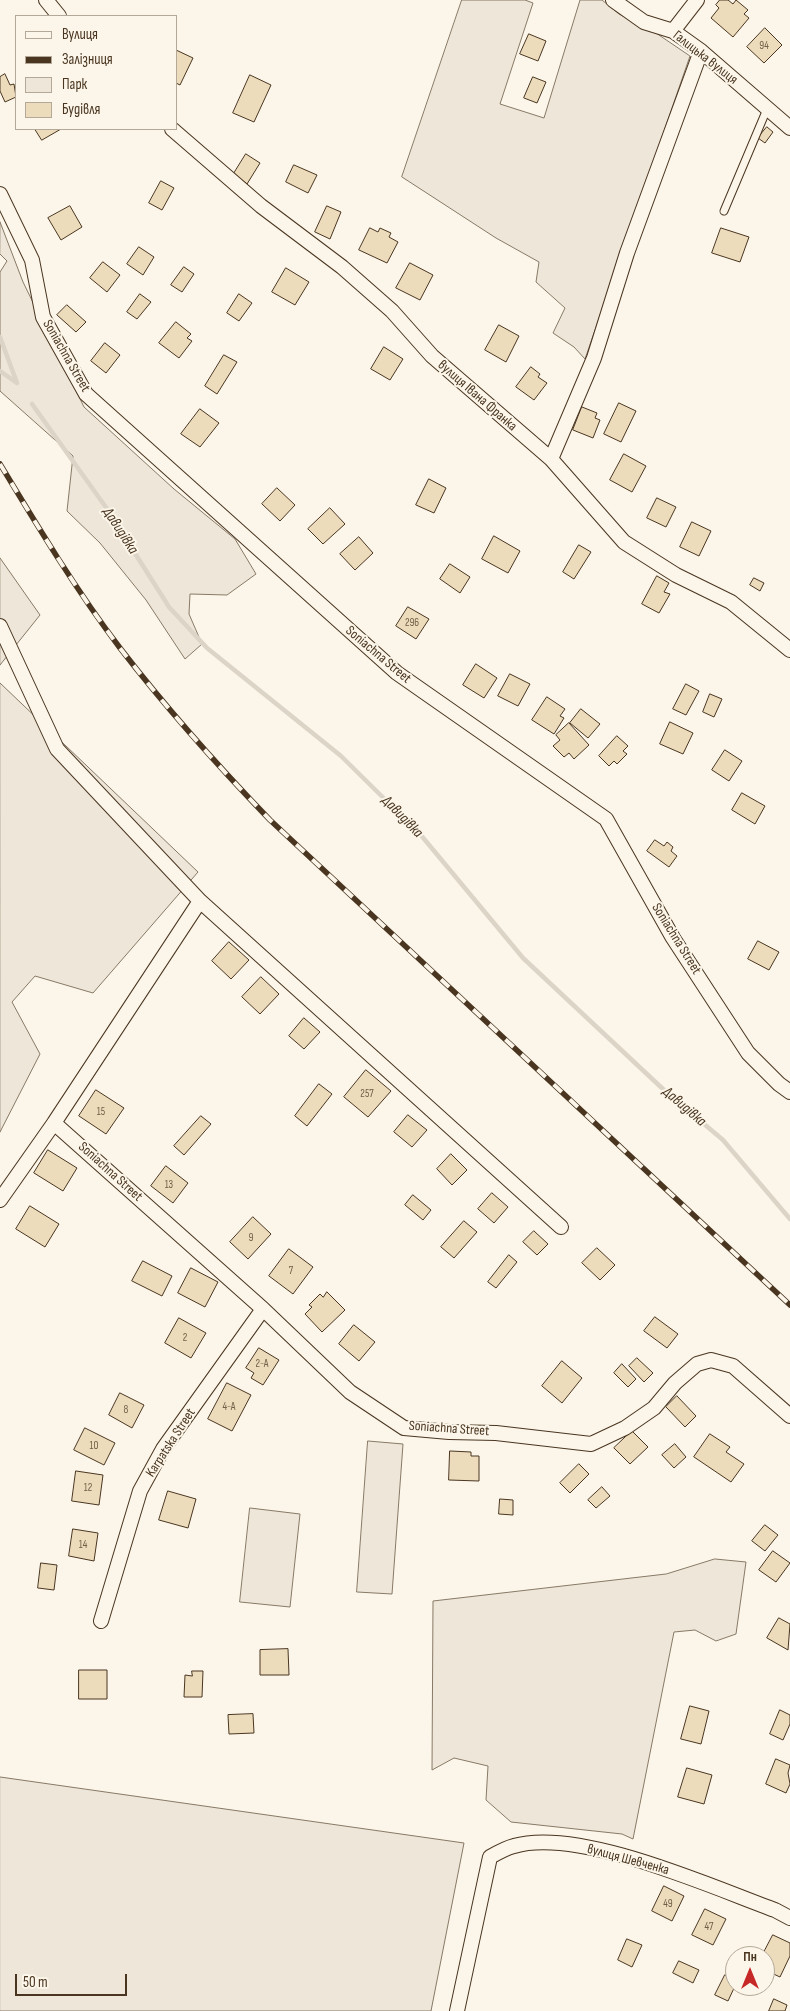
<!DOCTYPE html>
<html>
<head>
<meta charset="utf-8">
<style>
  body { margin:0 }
  #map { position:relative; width:790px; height:2011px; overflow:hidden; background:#fbf6e9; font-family:"Sofia Sans Condensed",sans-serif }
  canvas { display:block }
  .legend { position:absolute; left:15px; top:15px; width:162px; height:115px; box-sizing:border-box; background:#fbf6e9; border:1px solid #b4a999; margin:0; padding:6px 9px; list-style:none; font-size:15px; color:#4a3520 }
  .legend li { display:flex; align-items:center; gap:10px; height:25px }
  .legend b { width:25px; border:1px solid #b4a999 }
  .north { position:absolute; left:725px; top:1946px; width:50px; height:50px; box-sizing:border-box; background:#fbf6e9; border:1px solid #b4a999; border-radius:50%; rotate:0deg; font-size:14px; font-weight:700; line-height:20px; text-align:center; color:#4a3520 }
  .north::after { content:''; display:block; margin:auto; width:18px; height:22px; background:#c62828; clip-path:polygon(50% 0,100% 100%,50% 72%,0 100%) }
  .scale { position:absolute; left:15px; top:1974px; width:112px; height:22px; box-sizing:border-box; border:2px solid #4a3520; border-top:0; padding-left:6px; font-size:15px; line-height:18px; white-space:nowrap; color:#4a3520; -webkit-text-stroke:4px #fbf6e9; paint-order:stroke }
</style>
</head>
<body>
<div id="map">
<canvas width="790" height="2011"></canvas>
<ul class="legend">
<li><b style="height:6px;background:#fbf6e9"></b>Вулиця</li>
<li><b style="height:6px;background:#4a3520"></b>Залізниця</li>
<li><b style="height:14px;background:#ede6d9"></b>Парк</li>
<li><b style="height:14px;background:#ecdcbc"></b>Будівля</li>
</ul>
<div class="north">Пн</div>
<div class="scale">50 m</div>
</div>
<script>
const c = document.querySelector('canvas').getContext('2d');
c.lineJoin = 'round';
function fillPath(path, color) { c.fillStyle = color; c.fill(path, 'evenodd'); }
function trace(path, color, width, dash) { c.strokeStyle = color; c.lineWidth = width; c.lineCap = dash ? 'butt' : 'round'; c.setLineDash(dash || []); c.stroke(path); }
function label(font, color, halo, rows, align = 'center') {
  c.font = font + ' "Sofia Sans Condensed",sans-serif'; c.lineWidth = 4; c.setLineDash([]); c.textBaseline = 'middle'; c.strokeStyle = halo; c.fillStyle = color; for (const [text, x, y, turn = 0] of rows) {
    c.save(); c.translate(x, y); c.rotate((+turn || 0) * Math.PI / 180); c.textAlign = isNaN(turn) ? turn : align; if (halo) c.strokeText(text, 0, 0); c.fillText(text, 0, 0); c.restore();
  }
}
const green = new Path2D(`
  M462 0H525L533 3 500 104 544 118 580 0H602L619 14 656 33 690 56 585 359 574 347 553 333 565 308 536 282 539 262 496 238 402 177Z
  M0 222 23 282 84 407 174 489 235 539 256 574 227 595 190 594 189 614 202 644 185 659 146 600 100 543 67 511 73 456 0 391V272L7 261 0 254Z
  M0 558 40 615 0 665Z
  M0 683 198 872 93 993 35 976 12 1002 40 1054 0 1132Z
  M368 1441 403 1444 392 1594 357 1592Z
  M250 1508 300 1514 290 1607 240 1602Z
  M715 1559 746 1562 736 1634 716 1641 695 1630 674 1632 633 1839 622 1834 511 1822 486 1800 488 1766 454 1758 432 1770 433 1601 666 1574Z
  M0 1777 464 1843 431 2011H0Z`);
fillPath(green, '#ede6d9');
trace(green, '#887966', 1);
trace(new Path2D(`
  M0 337 17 383
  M0 371 17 383
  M32 404 105 506 169 607 207 648 341 756 420 834 523 958 664 1090 723 1140 790 1219`), '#dcd4c6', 4.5);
const building = new Path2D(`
  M720 0H728L733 4 736 0 748 10 744 14 749 18 733 37 711 18 719 8 716 5Z
  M765 28 782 45 764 63 747 47Z
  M529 34 546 41 538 61 520 54Z
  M176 50 193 58 180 85 176 83Z
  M5 74 10 85 14 84 16 97 5 102 0 91V77Z
  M250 75 271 85 254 122 233 113Z
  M533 77 546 82 537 103 524 98Z
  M767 127 773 132 765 143 758 138Z
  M35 129H61L42 140Z
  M246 154 260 163 247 184 233 175Z
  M294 165 317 175 308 193 286 182Z
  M161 181 174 188 162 210 149 203Z
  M70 206 82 227 61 240 48 218Z
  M327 206 341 212 330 239 315 232Z
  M370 228 378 232 380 228 391 233 389 237 398 242 387 263 359 250Z
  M721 228 749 237 740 262 712 253Z
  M139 247 154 257 143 275 127 264Z
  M103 262 120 275 107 292 90 278Z
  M410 263 433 275 420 300 396 288Z
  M184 267 194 274 182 292 171 285Z
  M286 268 309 282 295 305 272 292Z
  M140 294 151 302 137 319 127 312Z
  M239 294 252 303 239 321 227 313Z
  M67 305 86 322 76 332 57 315Z
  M176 322 191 334 187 338 192 341 179 358 159 343Z
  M499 325 519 336 506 362 485 350Z
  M105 343 120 355 106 373 91 361Z
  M384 347 403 359 390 380 371 369Z
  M224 355 237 362 217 394 205 386Z
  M531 367 540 374 538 377 547 383 534 400 516 387Z
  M619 403 636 411 621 442 604 434Z
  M582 407 597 413 595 418 600 420 593 438 573 430Z
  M200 409 219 423 200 447 181 434Z
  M624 454 646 466 632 492 610 480Z
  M429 479 446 488 434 513 416 505Z
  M277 488 295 505 280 521 262 504Z
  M657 498 676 507 666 527 647 518Z
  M330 508 345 524 323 544 308 529Z
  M692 522 711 531 699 556 680 547Z
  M494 536 520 551 508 573 482 559Z
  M359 537 373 553 355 570 340 554Z
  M579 545 591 552 574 579 563 572Z
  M450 564 470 577 460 593 440 579Z
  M657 576 669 583 664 592 670 594 659 613 642 604Z
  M754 578 764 583 760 591 750 585Z
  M408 607 429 619 416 639 396 626Z
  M476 664 497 678 484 698 463 685Z
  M510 674 530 684 518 706 498 696Z
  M686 684 699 691 686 715 673 709Z
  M710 694 722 699 714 717 703 712Z
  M547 697 565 709 560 716 564 718 554 734 532 720Z
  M581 709 600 724 588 738 570 723Z
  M670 722 693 733 683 754 660 744Z
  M569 723 589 745 574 759 569 753 564 757 553 746 560 740 556 735Z
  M617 736 628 746 623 751 627 754 617 764 614 761 609 766 599 756Z
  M725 750 742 761 729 781 712 770Z
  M742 793 765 806 755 824 732 810Z
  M655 840 664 846 667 842 673 847 671 851 677 856 669 867 647 851Z
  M758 941 779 952 769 970 748 959Z
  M229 942 249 960 231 979 212 961Z
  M261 977 279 994 260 1014 242 997Z
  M304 1018 320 1032 304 1049 289 1036Z
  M366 1070 391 1091 368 1117 344 1097Z
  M319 1084 332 1094 307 1126 295 1116Z
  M96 1090 124 1108 106 1134 79 1116Z
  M408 1115 427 1130 412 1147 394 1132Z
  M201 1116 211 1124 184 1155 174 1146Z
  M48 1150 77 1168 63 1191 34 1173Z
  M451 1154 467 1170 452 1185 437 1169Z
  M166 1166 188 1183 173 1203 151 1186Z
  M492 1193 508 1207 494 1223 478 1209Z
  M413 1195 431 1210 423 1220 405 1205Z
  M30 1206 59 1224 45 1247 16 1229Z
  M253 1217 271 1234 248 1259 230 1242Z
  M464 1221 477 1232 454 1258 441 1247Z
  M534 1231 548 1244 537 1255 523 1242Z
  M597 1248 615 1265 600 1280 582 1263Z
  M289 1249 313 1267 293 1294 269 1276Z
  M509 1255 517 1262 496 1288 488 1282Z
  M143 1261 172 1276 162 1296 132 1281Z
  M191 1268 218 1282 205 1307 178 1293Z
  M327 1292 345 1310 322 1332 305 1314 312 1307 309 1305 320 1294 323 1297Z
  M655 1317 678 1334 667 1348 644 1331Z
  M179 1318 206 1333 191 1358 165 1343Z
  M354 1325 375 1342 359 1361 339 1344Z
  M259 1348 279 1360 263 1385 251 1378 254 1373 246 1368Z
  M637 1358 653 1373 644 1382 629 1366Z
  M562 1361 582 1378 562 1403 542 1386Z
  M622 1364 636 1379 628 1387 614 1373Z
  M227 1383 251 1395 232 1431 208 1419Z
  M120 1393 144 1405 132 1428 109 1415Z
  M677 1396 696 1416 685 1427 666 1407Z
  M85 1428 115 1443 104 1465 74 1450Z
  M632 1431 648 1447 630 1464 614 1448Z
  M710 1434 730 1447 726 1452 744 1464 731 1482 694 1457Z
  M675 1444 686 1457 674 1468 662 1455Z
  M450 1451 471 1452V1456H479V1481L449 1480Z
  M579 1464 589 1474 570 1493 560 1483Z
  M76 1471 103 1475 99 1505 72 1501Z
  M602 1487 610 1496 596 1508 588 1500Z
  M168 1491 196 1499 188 1528 159 1520Z
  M500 1499 513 1500V1515L499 1514Z
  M765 1525 778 1535 765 1551 752 1541Z
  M73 1529 98 1533 94 1561 69 1556Z
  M773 1551 790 1563 776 1582 759 1570Z
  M41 1563 57 1565 54 1590 38 1588Z
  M779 1618 790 1624 788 1650 767 1638Z
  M288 1649 289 1675H260V1650Z
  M79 1670H107V1699H79Z
  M192 1671H203L202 1697H184L185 1675 192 1676Z
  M690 1706 709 1711 701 1744 681 1739Z
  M780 1710 790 1715V1724L783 1740 770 1734Z
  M253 1714 254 1733 229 1734 228 1715Z
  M776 1759 790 1765 788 1773 790 1784 786 1793 766 1784Z
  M687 1768 712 1775 704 1804 678 1797Z
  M664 1886 684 1896 672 1921 652 1911Z
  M705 1909 726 1919 713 1945 692 1935Z
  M773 1935 790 1943V1956L780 1977 765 1970V1956H762Z
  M627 1939 642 1945 632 1967 618 1960Z
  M679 1961 699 1970 693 1983 673 1973Z
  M725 1975 735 1979V1986L728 2001 715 1995Z
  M774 1999 787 2005 785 2011H769Z`);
fillPath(building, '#ecdcbc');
trace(building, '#4a3520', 1);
const lane = new Path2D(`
  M724 211 767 109`);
const street = new Path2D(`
  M46 0 59 16
  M613 0 644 22 673 31 701 51 790 128
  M673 31 697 0
  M172 129 261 206 342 267 392 311 432 356 551 459 624 542 676 575 731 602 790 650
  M0 194 32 260 43 317 86 394 397 673 606 819 673 938 748 1053 779 1084 790 1092
  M551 459 594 358 627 253 701 51
  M0 626 57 749 200 901
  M54 1123 263 1309 350 1392 404 1428 449 1432 496 1433 591 1444 625 1428 654 1408 675 1383 697 1364 711 1360 733 1366 790 1416
  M0 1200 54 1123 200 901 561 1227
  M101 1621 140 1491 163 1449 263 1309
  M457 2011 490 1857C497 1853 506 1848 514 1846 579 1827 712 1887 775 1910L790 1918`);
trace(lane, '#4a3520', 9);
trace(street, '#4a3520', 16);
trace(lane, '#fbf6e9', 7);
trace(street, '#fbf6e9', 14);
const rail = new Path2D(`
  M0 464C38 527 76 590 120 648 167 709 217 765 270 820L790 1305`);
trace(rail, '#4a3520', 5.5);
trace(rail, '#fbf6e9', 4, [11]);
label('11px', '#725f47', null, [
  ["94",764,46],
  ["296",412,623],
  ["257",367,1094],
  ["15",101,1112],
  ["13",169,1185],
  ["9",251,1238],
  ["7",291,1271],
  ["2",185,1338],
  ["2-А",262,1364],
  ["4-А",229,1407],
  ["8",126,1410],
  ["10",94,1446],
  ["12",88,1488],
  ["14",83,1545],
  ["49",668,1904],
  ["47",709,1927]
]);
label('14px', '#4a3520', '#fbf6e9', [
  ["Галицька вулиця",705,58,38],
  ["Soniachna Street",66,356,60],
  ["вулиця Івана Франка",477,396,41],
  ["Soniachna Street",378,655,40],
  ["Soniachna Street",676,939,58],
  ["Soniachna Street",110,1172,42],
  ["Soniachna Street",449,1429,4],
  ["Karpatska Street",171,1443,-57],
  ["вулиця Шевченка",628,1860,15]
]);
label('italic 15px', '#4a3520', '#fbf6e9', [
  ["Давидівка",120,531,57],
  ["Давидівка",402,817,46],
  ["Давидівка",684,1107,41]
]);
</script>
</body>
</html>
